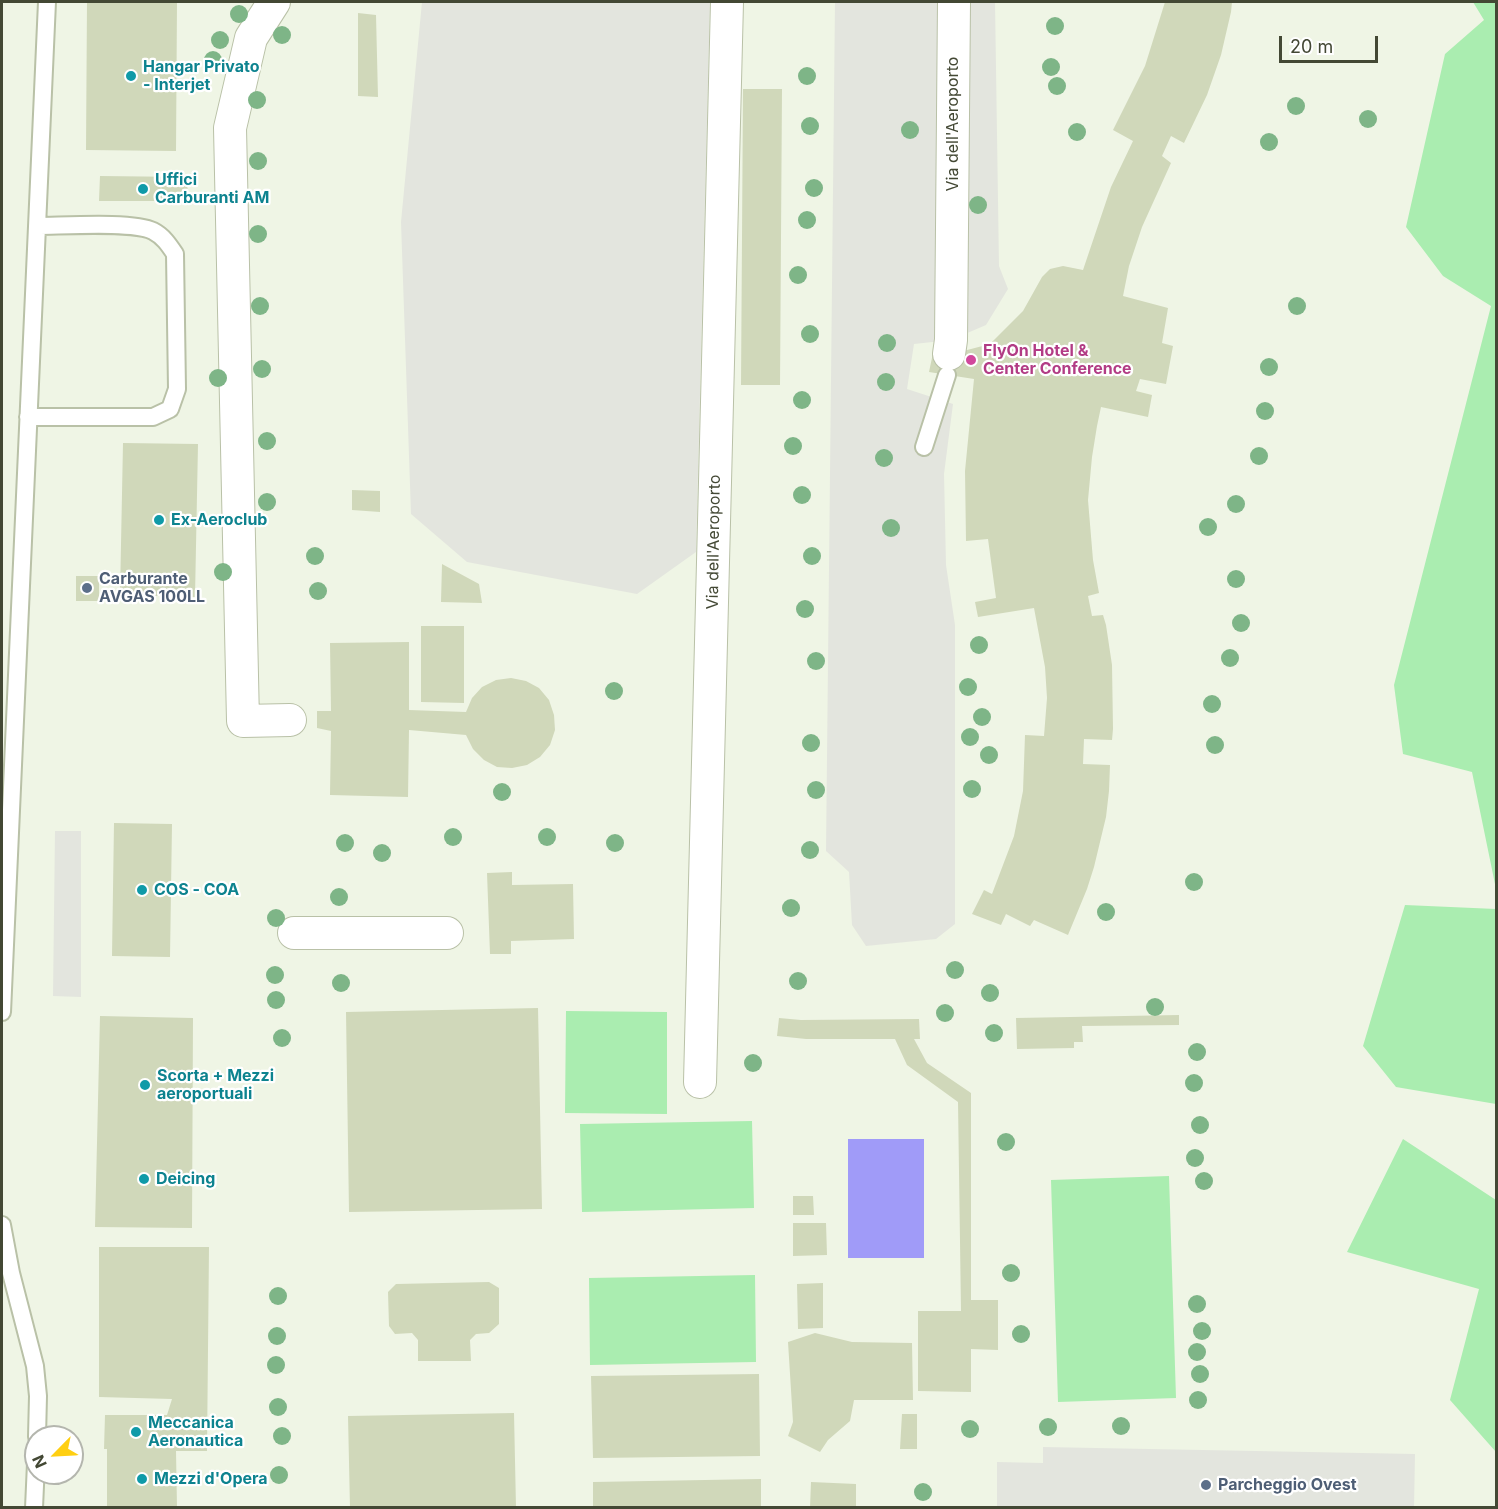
<!DOCTYPE html>
<html>
<head>
<meta charset="utf-8">
<style>
  body { margin:0 }
  #map { position:relative; width:1498px; height:1509px; overflow:hidden; background:#eff5e5; font-family:Inter,sans-serif }
  canvas { display:block }
  .frame { position:absolute; inset:0; border:3px solid #434834; pointer-events:none }
  .north { position:absolute; left:24px; top:1425px; width:60px; height:60px; box-sizing:border-box; background:#fff; border:2px solid #b4b6ae; border-radius:50%; rotate:246deg; font-size:16px; font-weight:700; line-height:24px; text-align:center; color:#434834 }
  .north::after { content:''; display:block; margin:auto; width:21px; height:27px; background:#ffcf12; clip-path:polygon(50% 0,100% 100%,50% 72%,0 100%) }
  .scale { position:absolute; left:1279px; top:36px; width:99px; height:27px; box-sizing:border-box; border:3px solid #434834; border-top:0; padding-left:8px; font-size:18px; line-height:21px; white-space:nowrap; color:#434834; -webkit-text-stroke:4px #fff; paint-order:stroke }
</style>
</head>
<body>
<div id="map">
<canvas width="1498" height="1509"></canvas>
<div class="frame"></div>
<div class="north">N</div>
<div class="scale">20 m</div>
</div>
<script>
const c = document.querySelector('canvas').getContext('2d');
c.lineJoin = 'round';
function fillPath(path, color) { c.fillStyle = color; c.fill(path, 'evenodd'); }
function trace(path, color, width, dash) { c.strokeStyle = color; c.lineWidth = width; c.lineCap = dash ? 'butt' : 'round'; c.setLineDash(dash || []); c.stroke(path); }
function label(font, color, halo, rows, align = 'center') {
  c.font = font + ' Inter,sans-serif'; c.lineWidth = 4.5; c.setLineDash([]); c.textBaseline = 'middle'; c.strokeStyle = halo; c.fillStyle = color; for (const [text, x, y, turn = 0] of rows) {
    c.save(); c.translate(x, y); c.rotate((+turn || 0) * Math.PI / 180); c.textAlign = isNaN(turn) ? turn : align; if (halo) c.strokeText(text, 0, 0); c.fillText(text, 0, 0); c.restore();
  }
}
fillPath(new Path2D(`
  M1473 2H1496V889L1472 772 1403 754 1394 685 1491 306 1443 276 1406 227 1445 54 1484 20Z
  M1405 905 1496 909V1104L1396 1087 1363 1046Z
  M566 1011 667 1012V1114L565 1113Z
  M752 1121 754 1208 582 1212 580 1124Z
  M1403 1139 1496 1200V1452L1450 1400 1479 1289 1347 1252Z
  M1169 1176 1176 1398 1058 1402 1051 1180Z
  M755 1275 756 1362 590 1365 589 1278Z`), '#aaedb0');
fillPath(new Path2D(`
  M422 2H710L696 552 637 594 467 562 411 514 401 222Z
  M835 2H995L999 266 1008 289 986 325 951 340 914 344 907 389 953 404 944 474 946 565 955 625V924L936 939 866 946 852 925 849 872 826 851Z
  M55 831H81V997L53 996Z
  M1043 1447 1415 1454 1414 1507H997V1462L1043 1463Z`), '#e3e5de');
fillPath(new Path2D(`
  M848 1139H924V1258H848Z`), '#a09bf8');
fillPath(new Path2D(`
  M87 2H177L176 151 86 150Z
  M1165 2H1232L1231 12 1221 55 1207 95 1184 143 1171 136 1162 156 1171 163 1142 227 1129 266 1123 296 1168 308 1162 343 1173 346 1166 384 1140 379 1136 391 1152 395 1148 417 1101 407 1097 426 1092 457 1088 500 1093 560 1099 593 1088 596 1092 616 1103 615 1106 625 1112 665 1113 729 1112 740 1084 739 1083 764 1110 765 1109 791 1106 817 1094 867 1087 889 1068 935 1034 920 1030 926 1006 914 1001 925 972 914 984 890 992 894 1014 836 1023 791 1025 735 1044 736 1047 698 1045 667 1034 608 978 617 975 602 996 598 988 539 966 541 965 471 974 379 929 372 933 353 952 354 990 344 1023 311 1042 277 1050 269 1063 266 1083 270 1111 187 1133 141 1113 130 1145 66Z
  M358 13 376 15 378 97 358 96Z
  M743 89H782L780 385H741Z
  M100 176 187 177 188 201H99Z
  M123 443 198 444 195 597 120 595Z
  M352 490 380 491V512L352 510Z
  M442 564 479 584 482 603 441 602Z
  M76 576H99V601H76Z
  M421 626H464V703L421 702Z
  M409 642V710L466 712 472 698 482 687 496 680 511 678 526 681 539 688 549 700 554 715 555 730 550 745 540 757 527 765 512 768 497 767 484 760 473 749 466 735 409 730 408 797 330 795 331 731 317 728V711H331L330 643Z
  M114 823 172 824 170 957 112 956Z
  M512 872V885L573 884 574 939 511 941V954H490L487 873Z
  M538 1008 542 1209 349 1212 346 1012Z
  M1179 1015V1025L1082 1026 1083 1042H1074V1048L1017 1049 1016 1018Z
  M100 1016 193 1018 192 1228 95 1227Z
  M779 1018 801 1020 919 1019 920 1039H914L927 1063 971 1093V1300H998V1350L971 1349V1392L918 1391V1311H961L958 1102 907 1065 895 1039H806L777 1036Z
  M793 1196H813L814 1215H793Z
  M793 1223H826L827 1255 793 1256Z
  M99 1247H209L207 1451H176L177 1508H107V1449H104L105 1415H167L172 1399 99 1397Z
  M489 1282 499 1288V1324L489 1333 476 1334 470 1340 471 1361H418V1340L412 1333 395 1334 389 1326 388 1292 396 1284Z
  M823 1283V1328L798 1329 797 1284Z
  M815 1333 852 1342 912 1343 913 1400H854L850 1421 828 1440 820 1452 788 1436 793 1422 788 1342Z
  M759 1374 760 1456 593 1458 591 1376Z
  M514 1413 516 1508H350L348 1416Z
  M902 1414H917V1449H900Z
  M761 1479V1508H593V1482Z
  M811 1482 856 1484V1508H810Z`), '#d0d8ba');
const service = new Path2D(`
  M28 417H153L170 409 177 389 175 254C169 245 163 236 153 231 134 221 62 226 37 226
  M924 447 947 375
  M2 1012 47 2
  M2 1225 11 1273 35 1366 38 1396 37 1437
  M34 1508 36 1463`);
const minor = new Path2D(`
  M274 2 251 38 230 128 243 721 290 720
  M949 354 951 340 954 2
  M294 933H447
  M700 1082 727 2`);
trace(service, '#b9c1a7', 20);
trace(minor, '#b9c1a7', 34);
trace(service, '#fff', 16);
trace(minor, '#fff', 32);
c.fillStyle = '#7eb587';
for (const [x, y] of [
  [239,14],
  [1055,26],
  [282,35],
  [220,40],
  [213,60],
  [1051,67],
  [807,76],
  [1057,86],
  [257,100],
  [1296,106],
  [1368,119],
  [810,126],
  [910,130],
  [1077,132],
  [1269,142],
  [258,161],
  [814,188],
  [978,205],
  [807,220],
  [258,234],
  [798,275],
  [260,306],
  [1297,306],
  [810,334],
  [887,343],
  [1269,367],
  [262,369],
  [218,378],
  [886,382],
  [802,400],
  [1265,411],
  [267,441],
  [793,446],
  [1259,456],
  [884,458],
  [802,495],
  [267,502],
  [1236,504],
  [1208,527],
  [891,528],
  [315,556],
  [812,556],
  [223,572],
  [1236,579],
  [318,591],
  [805,609],
  [1241,623],
  [979,645],
  [1230,658],
  [816,661],
  [968,687],
  [614,691],
  [1212,704],
  [982,717],
  [970,737],
  [811,743],
  [1215,745],
  [989,755],
  [972,789],
  [816,790],
  [502,792],
  [453,837],
  [547,837],
  [345,843],
  [615,843],
  [810,850],
  [382,853],
  [1194,882],
  [339,897],
  [791,908],
  [1106,912],
  [276,918],
  [955,970],
  [275,975],
  [798,981],
  [341,983],
  [990,993],
  [276,1000],
  [1155,1007],
  [945,1013],
  [994,1033],
  [282,1038],
  [1197,1052],
  [753,1063],
  [1194,1083],
  [1200,1125],
  [1006,1142],
  [1195,1158],
  [1204,1181],
  [1011,1273],
  [278,1296],
  [1197,1304],
  [1202,1331],
  [1021,1334],
  [277,1336],
  [1197,1352],
  [276,1365],
  [1200,1374],
  [1198,1400],
  [278,1407],
  [1121,1426],
  [1048,1427],
  [970,1429],
  [282,1436],
  [279,1475],
  [923,1492]
]) { c.beginPath(); c.arc(x, y, 9, 0, 2 * Math.PI); c.fill(); }
for (const [x, y, r, color] of [
  [131,76,6,"#0f9aa8"],
  [143,189,6,"#0f9aa8"],
  [971,360,6,"#d1479c"],
  [159,520,6,"#0f9aa8"],
  [87,588,6,"#5c6f8a"],
  [142,890,6,"#0f9aa8"],
  [145,1085,6,"#0f9aa8"],
  [144,1179,6,"#0f9aa8"],
  [136,1432,6,"#0f9aa8"],
  [142,1479,6,"#0f9aa8"],
  [1206,1485,6,"#5c6f8a"]
]) { const dot = new Path2D(); dot.arc(x, y, r, 0, 2 * Math.PI); c.fillStyle = color; c.fill(dot); trace(dot, '#fff', 2); }
label('bold 16px', '#0d838f', '#fff', [
  ["Hangar Privato",143,67],
  ["- Interjet",143,85],
  ["Uffici",155,180],
  ["Carburanti AM",155,198],
  ["Ex-Aeroclub",171,520],
  ["COS - COA",154,890],
  ["Scorta + Mezzi",157,1076],
  ["aeroportuali",157,1094],
  ["Deicing",156,1179],
  ["Meccanica",148,1423],
  ["Aeronautica",148,1441],
  ["Mezzi d'Opera",154,1479]
], 'left');
label('16px', '#434834', '#fff', [
  ["Via dell'Aeroporto",953,124,-90],
  ["Via dell'Aeroporto",714,542,-89]
]);
label('bold 16px', '#b23c85', '#fff', [
  ["FlyOn Hotel &",983,351],
  ["Center Conference",983,369]
], 'left');
label('bold 16px', '#4e5e75', '#fff', [
  ["Carburante",99,579],
  ["AVGAS 100LL",99,597],
  ["Parcheggio Ovest",1218,1485]
], 'left');
</script>
</body>
</html>
